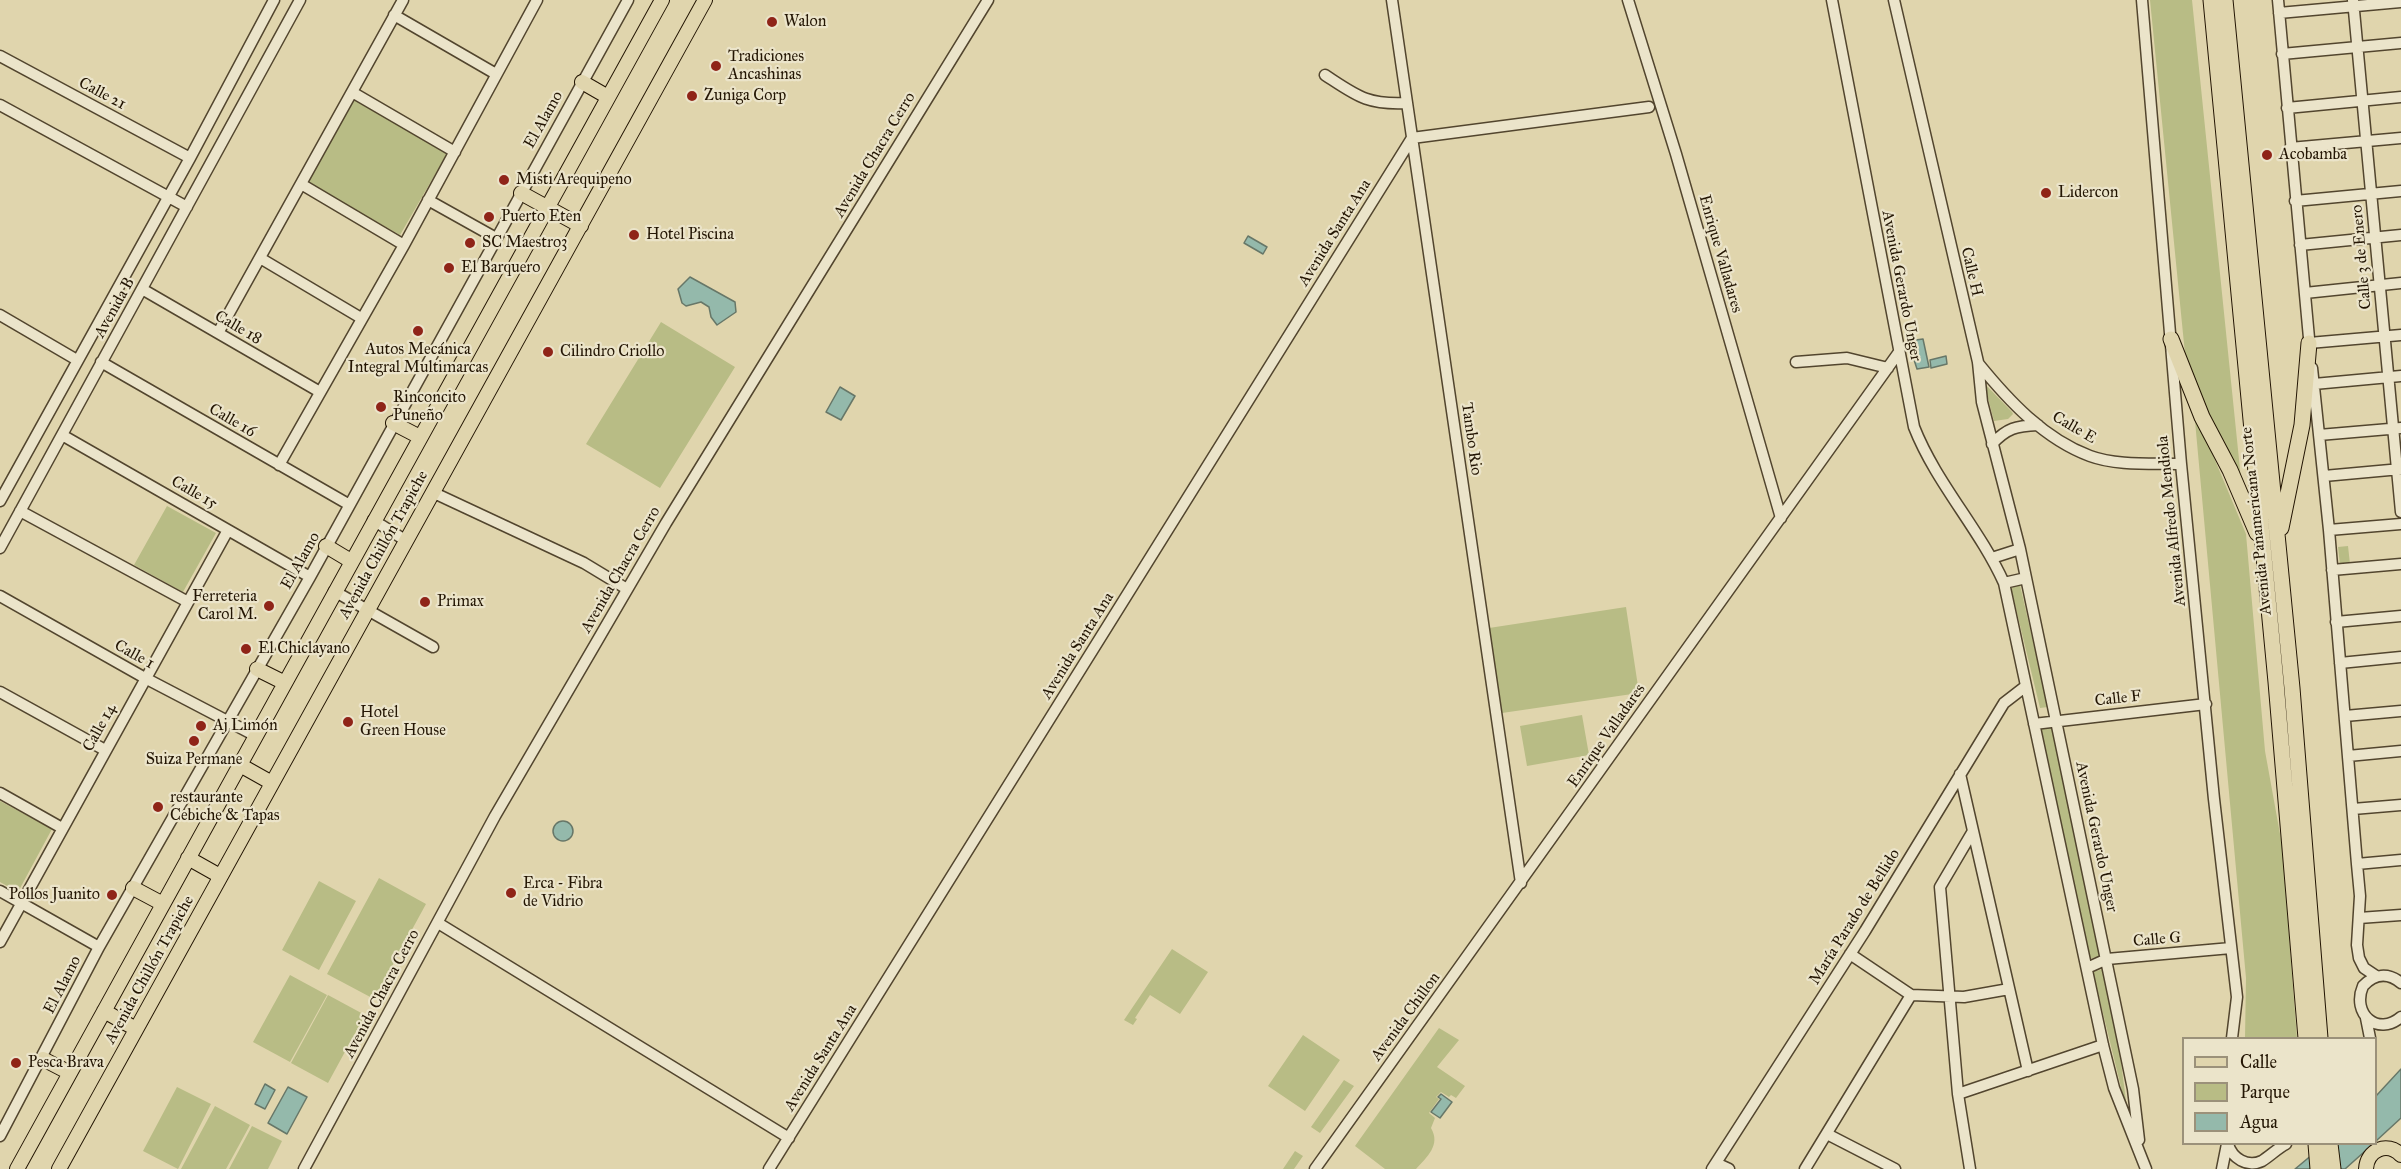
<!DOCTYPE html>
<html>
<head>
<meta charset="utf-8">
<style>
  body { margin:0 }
  #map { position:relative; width:2401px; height:1169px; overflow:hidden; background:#e0d5ad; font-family:"IM FELL Great Primer",serif }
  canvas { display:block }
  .legend { position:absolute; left:2182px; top:1037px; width:195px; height:108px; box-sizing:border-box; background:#ebe4ca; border:2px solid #9b917a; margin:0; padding:8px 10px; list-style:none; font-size:18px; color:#231503 }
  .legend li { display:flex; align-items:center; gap:12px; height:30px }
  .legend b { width:30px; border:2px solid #9b917a }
</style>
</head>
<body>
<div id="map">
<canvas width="2401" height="1169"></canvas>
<ul class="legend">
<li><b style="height:8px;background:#e0d5ad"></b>Calle</li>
<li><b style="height:16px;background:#b8bc85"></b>Parque</li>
<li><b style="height:16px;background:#94b9ab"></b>Agua</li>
</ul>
</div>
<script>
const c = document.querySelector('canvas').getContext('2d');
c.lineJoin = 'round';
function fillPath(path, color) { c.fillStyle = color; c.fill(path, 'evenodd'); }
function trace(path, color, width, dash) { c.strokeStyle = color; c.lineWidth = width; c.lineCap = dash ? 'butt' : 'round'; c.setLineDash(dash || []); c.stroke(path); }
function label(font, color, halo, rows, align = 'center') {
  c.font = font + ' "IM FELL Great Primer",serif'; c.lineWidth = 4.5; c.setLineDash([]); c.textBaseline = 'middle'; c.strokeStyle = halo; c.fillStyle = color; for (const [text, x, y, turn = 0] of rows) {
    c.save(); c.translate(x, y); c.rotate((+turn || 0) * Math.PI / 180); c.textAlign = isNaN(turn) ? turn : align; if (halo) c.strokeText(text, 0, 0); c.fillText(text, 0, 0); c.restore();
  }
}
fillPath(new Path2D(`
  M2150 0H2192L2241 479 2187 374Z
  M355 99 448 152 400 235 307 182Z
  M661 322 735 367 660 488 586 444Z
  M1984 383 2012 412 2013 414 2008 419 1994 421Z
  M2194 410 2246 534 2265 751 2282 845 2297 1038H2245L2246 978Z
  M167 506 216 533 183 592 134 565Z
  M2348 546 2350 564 2340 565 2338 547Z
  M2020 585 2048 707 2040 708 2011 588Z
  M1626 607 1639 693 1502 713 1489 628Z
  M1582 715 1589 755 1527 766 1520 726Z
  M2051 724 2100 956 2089 959 2040 726Z
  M0 801 52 829 18 892 0 882Z
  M379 878 426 904 374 999 327 974Z
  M319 881 356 901 319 970 282 950Z
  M1172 949 1208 972 1180 1014 1150 995 1135 1018 1137 1019 1133 1025 1124 1020Z
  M2103 969 2119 1047 2128 1116 2093 972Z
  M290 975 327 995 290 1062 253 1042Z
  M328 995 365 1015 328 1083 291 1063Z
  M1439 1028 1459 1040 1437 1067 1465 1086 1456 1098 1451 1095 1449 1097 1441 1092 1436 1097 1439 1099 1429 1113 1435 1118 1431 1128C1441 1145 1427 1157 1416 1169H1385L1355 1146Z
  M1303 1035 1340 1060 1305 1111 1268 1086Z
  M1344 1080 1354 1086 1320 1133 1311 1127Z
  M177 1087 211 1104 178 1169 143 1151Z
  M215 1106 250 1125 226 1169H181Z
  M252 1126 282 1141 268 1169H229Z
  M1295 1151 1303 1156 1294 1169H1283Z`), '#b8bc85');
const water = new Path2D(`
  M1248 236 1267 247 1263 254 1244 243Z
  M690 277 735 302 736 312 717 325 711 317 709 307 701 302 686 306 682 303 678 289Z
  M1923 339 1929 367 1917 369 1908 341Z
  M1946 356 1947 364 1931 368 1930 360Z
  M840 387 855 396 841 420 826 412Z
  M553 831a10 10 0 1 1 20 0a10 10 0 1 1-20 0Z
  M2401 1069V1118L2376 1141V1096Z
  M265 1084 275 1090 265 1109 255 1104Z
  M288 1087 307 1097 287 1134 268 1123Z
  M1441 1094 1452 1102 1440 1118 1431 1112 1441 1099 1438 1097Z
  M2325 1144H2373L2345 1169H2295Z`);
fillPath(water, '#94b9ab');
trace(water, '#677768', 1.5);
const minor = new Path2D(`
  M1392 0 1521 883
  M1628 0 1676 154 1781 518
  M1832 0 1914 427C1936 483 1979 528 2004 583L2103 1045 2114 1088 2146 1169
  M1894 0 1978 362 1982 402 2020 549 2133 1089 2139 1140
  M2142 0 2181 464 2214 799 2237 997 2232 1038
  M2278 0 2310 349
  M2353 0 2401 512
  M2279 13 2401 2
  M394 15 496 74
  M2282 54 2401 43
  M0 56 190 158
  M1325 75C1357 96 1367 105 1407 103
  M352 92 455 152
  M0 105 187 207
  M2287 108 2401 97
  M2290 148 2401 138
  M301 184 404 245
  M428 200 496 238
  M2295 201 2401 191
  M2300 245 2401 235
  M260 258 361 318
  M142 289 320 392
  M2305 293 2401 283
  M0 315 77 360
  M218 333 403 0
  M2309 343 2401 335
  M101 362 348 504
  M1796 362 1847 358 1888 368
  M1978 363C2008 400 2044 439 2090 456 2117 466 2153 463 2181 464
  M2312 368 2329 530 2357 864 2360 896 2357 945 2359 958 2364 968 2376 976
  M2314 384 2401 376
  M62 435 310 577
  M2319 435 2401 428
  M1992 444C2007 428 2016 426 2038 425
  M279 465 404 245 537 0
  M2324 476 2401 469
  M432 492 584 563 627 589
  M0 501 190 158 274 0
  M20 511 188 602
  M373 520 405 540
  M2329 530 2401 524
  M0 548 300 0
  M1992 558 2020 549
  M2332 570 2401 564
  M2004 583 2026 578
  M334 591 433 647
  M0 596 145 678 256 736
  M2336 622 2401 616
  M2340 663 2401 657
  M0 692 105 750
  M2345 716 2401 711
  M2034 724 2206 704
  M2348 756 2401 751
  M1960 774 2028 1071
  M0 793 62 828
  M2353 809 2401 805
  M2357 864 2401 860
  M0 891 99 947
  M2359 918 2401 915
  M438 923 789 1138
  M0 942 228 530
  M1850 954 1911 995 1964 997 2009 989
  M2087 968 2107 959 2231 948
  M2401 983C2388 972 2374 974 2363 986 2351 1014 2378 1037 2401 1017
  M2366 1018 2370 1038
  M1958 1094 2103 1045
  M1827 1134 1895 1169
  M0 1136 99 947 310 577 628 0
  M2228 1144C2232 1158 2247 1168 2262 1161 2270 1156 2278 1148 2286 1144
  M1716 1163 1729 1169
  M304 1169 495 816 666 523 988 0
  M769 1169 1412 138 1649 107
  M1315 1169 1899 352
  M1712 1169 1865 931 2004 703 2026 686
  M1805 1169 1911 995
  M1970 1169 1958 1094 1940 887 1973 831
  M2222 1169 2227 1144`);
const major = new Path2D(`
  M582 82 608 97
  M521 193 581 226
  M393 423 420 437
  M326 546 351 561
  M257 669 285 683
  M240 765 272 783
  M188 858 220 876
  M133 888 163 904
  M104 1011 136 1029
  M43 1059 70 1073
  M17 1169 662 0
  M59 1169 705 0
  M2366 1169C2367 1150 2387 1141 2401 1155`);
const highway = new Path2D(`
  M2211 0 2276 682 2306 1038
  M2225 0 2292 688 2320 1038
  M2171 339 2202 417 2230 470 2257 533
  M2281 528 2302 425 2309 343
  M2316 1144 2318 1169
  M2330 1144 2333 1169`);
trace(minor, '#52452e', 13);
trace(major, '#231503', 16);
trace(highway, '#231503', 17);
trace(minor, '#ebe4ca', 10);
trace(major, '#e0d5ad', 14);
trace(highway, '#e0d5ad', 15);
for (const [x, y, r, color] of [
  [772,22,6,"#8f2418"],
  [716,66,6,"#8f2418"],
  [692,96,6,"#8f2418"],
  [2267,155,6,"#8f2418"],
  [504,180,6,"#8f2418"],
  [2046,193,6,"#8f2418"],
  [489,217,6,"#8f2418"],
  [634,235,6,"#8f2418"],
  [470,243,6,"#8f2418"],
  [449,268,6,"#8f2418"],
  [418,331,6,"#8f2418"],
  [548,352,6,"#8f2418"],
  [381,407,6,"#8f2418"],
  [425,602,6,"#8f2418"],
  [269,606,6,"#8f2418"],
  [246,649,6,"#8f2418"],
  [348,722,6,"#8f2418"],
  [201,726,6,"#8f2418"],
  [194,741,6,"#8f2418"],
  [158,807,6,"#8f2418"],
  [511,893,6,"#8f2418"],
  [112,895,6,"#8f2418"],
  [16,1063,6,"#8f2418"]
]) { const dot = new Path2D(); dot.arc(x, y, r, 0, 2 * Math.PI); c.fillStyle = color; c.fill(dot); trace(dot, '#ebe4ca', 2); }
label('16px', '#231503', '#ebe4ca', [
  ["Walon",784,22],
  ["Tradiciones",728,57],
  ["Ancashinas",728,75],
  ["Zuniga Corp",704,96],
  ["Acobamba",2279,155],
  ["Misti Arequipeno",516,180],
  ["Lidercon",2058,193],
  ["Puerto Eten",501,217],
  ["Hotel Piscina",646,235],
  ["SC Maestro3",482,243],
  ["El Barquero",461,268],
  ["Autos Mecánica",418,350,"center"],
  ["Integral Multimarcas",418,368,"center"],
  ["Cilindro Criollo",560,352],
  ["Rinconcito",393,398],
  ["Puneño",393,416],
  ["Ferreteria",257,597,"right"],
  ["Carol M.",257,615,"right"],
  ["Primax",437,602],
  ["El Chiclayano",258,649],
  ["Hotel",360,713],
  ["Green House",360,731],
  ["Aj Limón",213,726],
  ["Suiza Permane",194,760,"center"],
  ["restaurante",170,798],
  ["Cebiche & Tapas",170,816],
  ["Erca - Fibra",523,884],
  ["de Vidrio",523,902],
  ["Pollos Juanito",100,895,"right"],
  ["Pesca Brava",28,1063]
], 'left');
label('16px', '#231503', '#ebe4ca', [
  ["Calle 21",102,94,28],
  ["El Alamo",544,120,-61],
  ["Avenida Chacra Cerro",875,155,-59],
  ["Avenida Santa Ana",1335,233,-58],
  ["Enrique Valladares",1720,254,74],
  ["Calle 3 de Enero",2362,257,-95],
  ["Calle H",1971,272,77],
  ["Avenida Gerardo Unger",1901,286,79],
  ["Avenida B",115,308,-61],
  ["Calle 18",238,328,30],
  ["Calle 16",232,421,30],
  ["Calle E",2074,428,30],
  ["Tambo Rio",1471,439,82],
  ["Calle 15",194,493,30],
  ["Avenida Alfredo Mendiola",2172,521,-96],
  ["Avenida Panamericana Norte",2257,521,-96],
  ["Avenida Chillón Trapiche",384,545,-61],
  ["El Alamo",301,561,-61],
  ["Avenida Chacra Cerro",621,570,-60],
  ["Avenida Santa Ana",1078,646,-58],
  ["Calle 1",134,655,29],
  ["Calle F",2118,699,-6],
  ["Calle 14",100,728,-61],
  ["Enrique Valladares",1607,736,-55],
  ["Avenida Gerardo Unger",2096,837,78],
  ["María Parado de Bellido",1855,917,-58],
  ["Calle G",2157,940,-5],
  ["Avenida Chillón Trapiche",150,970,-61],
  ["El Alamo",63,985,-63],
  ["Avenida Chacra Cerro",382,994,-62],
  ["Avenida Chillon",1406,1017,-54],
  ["Avenida Santa Ana",821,1058,-58]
]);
</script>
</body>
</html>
